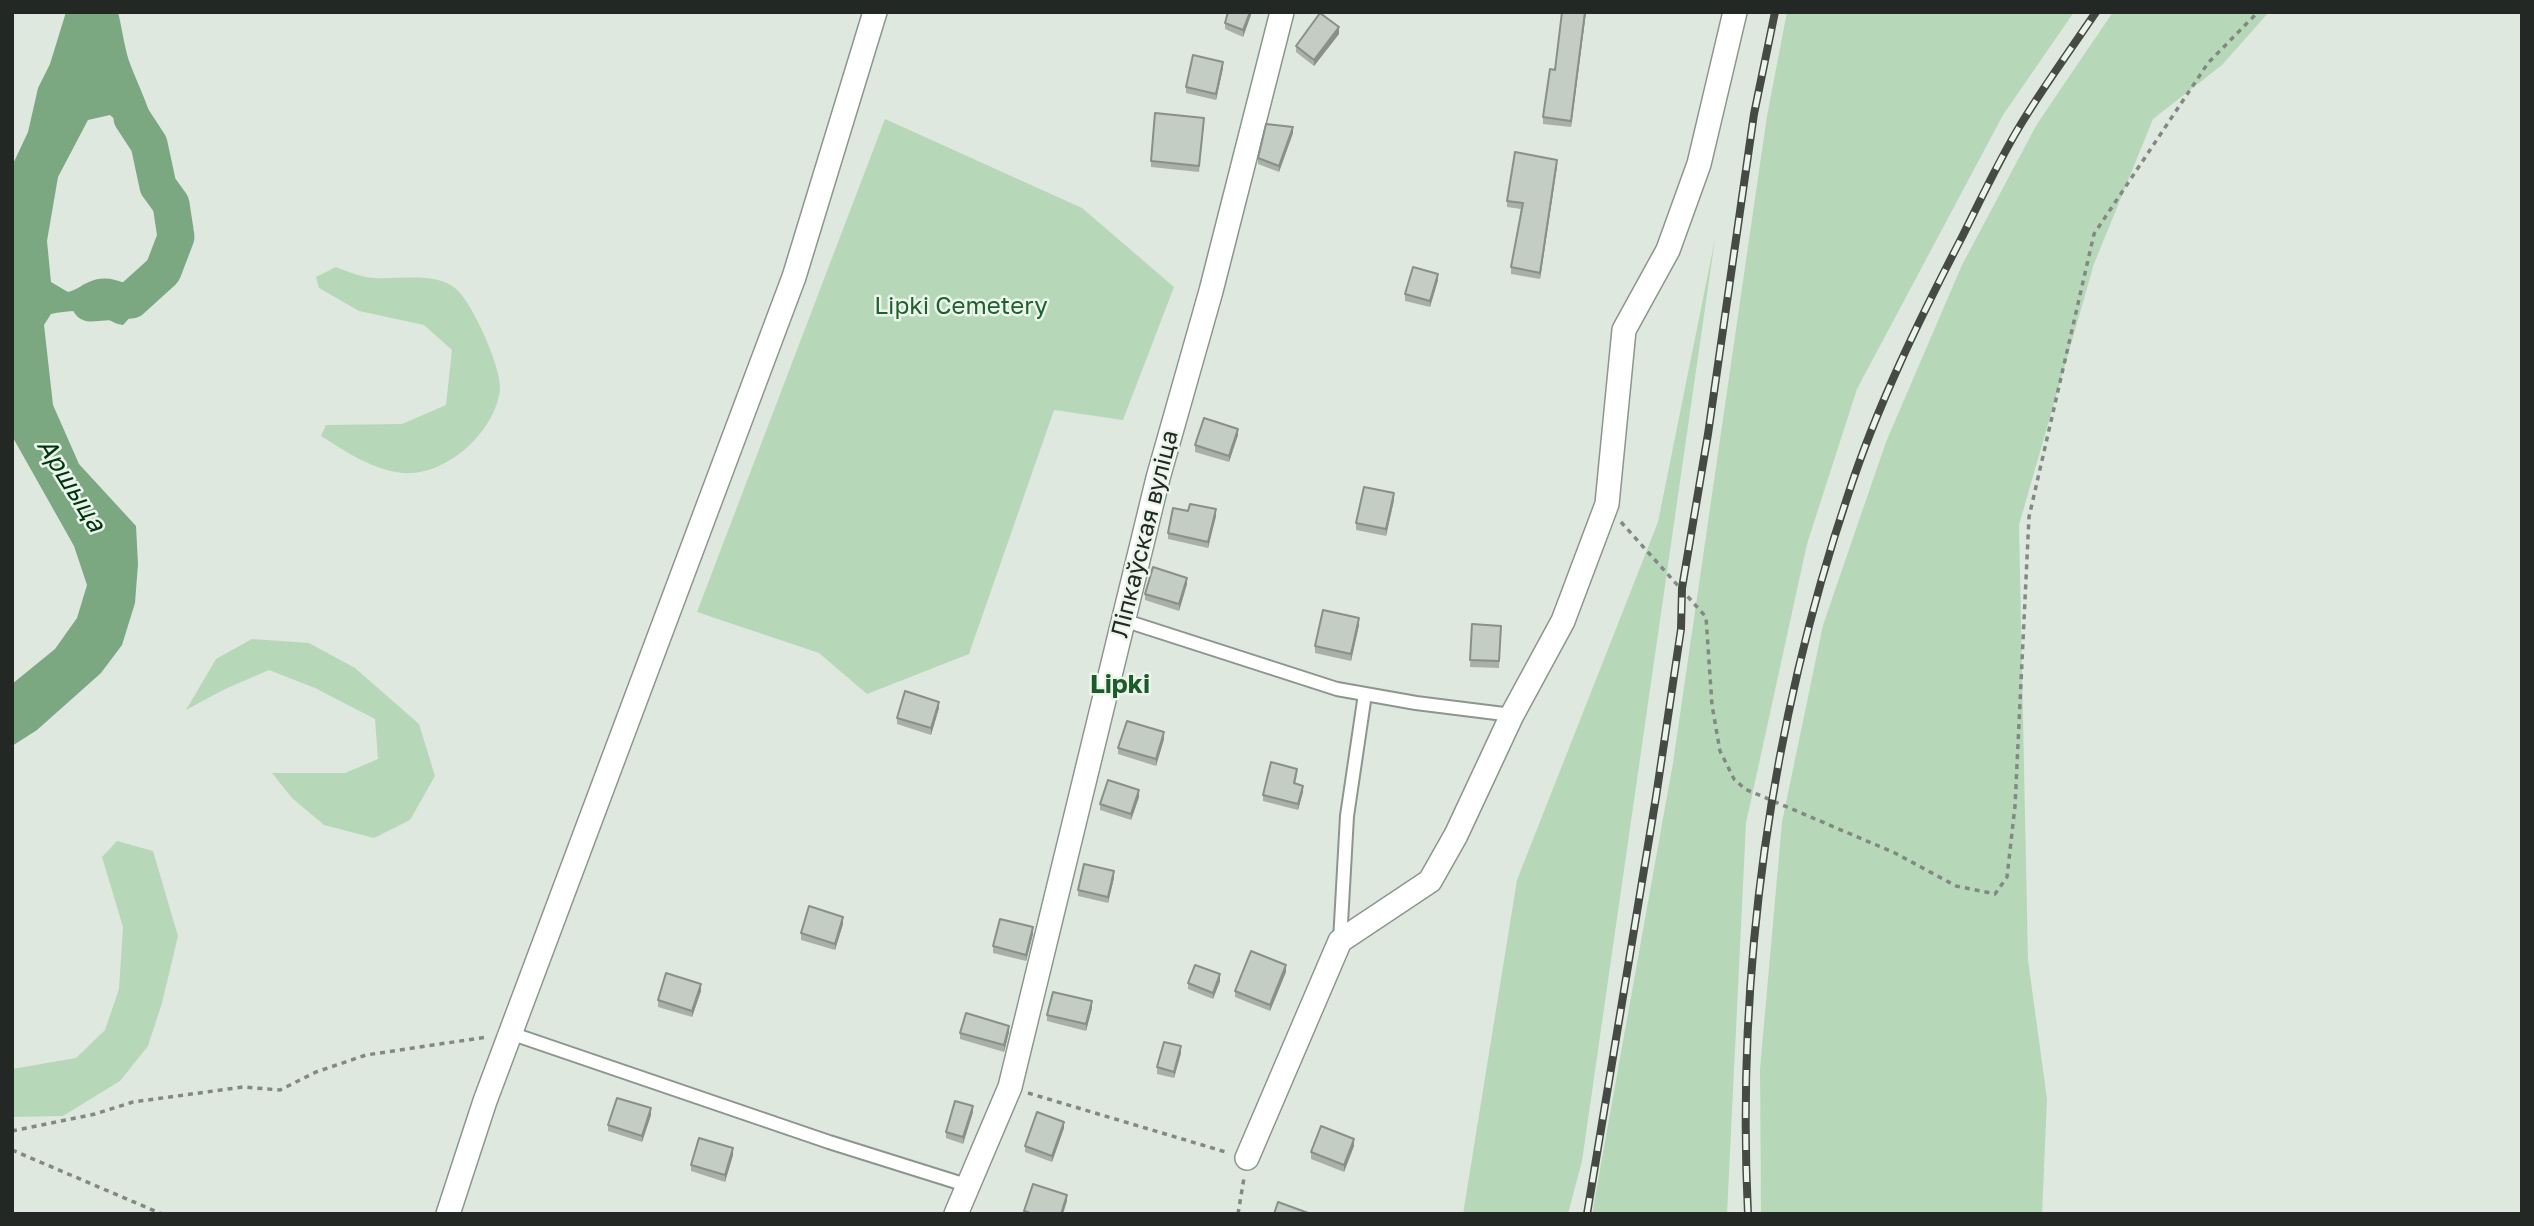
<!DOCTYPE html>
<html>
<head>
<meta charset="utf-8">
<style>
  body { margin:0 }
  #map { position:relative; width:2534px; height:1226px; overflow:hidden; background:#dee8df; font-family:"Golos Text",sans-serif }
  canvas { display:block }
  .frame { position:absolute; inset:0; border:14px solid #242824; pointer-events:none }
</style>
</head>
<body>
<div id="map">
<canvas width="2534" height="1226"></canvas>
<div class="frame"></div>
</div>
<script>
const c = document.querySelector('canvas').getContext('2d');
c.lineJoin = 'round';
function fillPath(path, color) { c.fillStyle = color; c.fill(path, 'evenodd'); }
function trace(path, color, width, dash) { c.strokeStyle = color; c.lineWidth = width; c.lineCap = dash ? 'butt' : 'round'; c.setLineDash(dash || []); c.stroke(path); }
function label(font, color, halo, rows, align = 'center') {
  c.font = font + ' "Golos Text",sans-serif'; c.lineWidth = 5; c.setLineDash([]); c.textBaseline = 'middle'; c.strokeStyle = halo; c.fillStyle = color; for (const [text, x, y, turn = 0] of rows) {
    c.save(); c.translate(x, y); c.rotate((+turn || 0) * Math.PI / 180); c.textAlign = isNaN(turn) ? turn : align; if (halo) c.strokeText(text, 0, 0); c.fillText(text, 0, 0); c.restore();
  }
}
fillPath(new Path2D(`
  M1787 12H2074L2003 115 1857 389 1807 544 1746 823 1727 1214H1592L1673 763 1767 116Z
  M2113 12H2269L2222 65 2153 119 2094 264 2019 525 2028 960 2047 1099 2042 1214H1761L1760 1069 1782 822 1823 625 1886 442 1962 265 2037 124Z
  M885 119 1082 208 1174 287 1123 420 1054 410 969 654 867 694 819 653 697 612Z
  M1715 239 1582 1161 1568 1214H1463L1517 880 1658 522Z
  M336 267C346 271 356 275 366 277 394 282 431 270 455 288 472 301 502 369 500 389 496 431 446 477 403 473 373 470 346 452 321 436L326 425 402 424 446 405 452 350 424 325 359 311 319 288 316 277Z
  M252 639 309 643 355 668 419 724 435 776 410 820 374 838 324 825 292 798 272 773H345L378 759 375 719 315 688 269 670 223 690 186 710 216 659Z
  M117 841 153 851 178 936 162 1003 148 1046 120 1081 63 1116 12 1117V1069L76 1058 105 1030 119 989 123 927 102 857Z`), '#b6d8b9');
fillPath(new Path2D(`
  M66 12H118C122 28 124 45 129 61 141 93 159 125 159 160L149 164 122 126 110 115 88 120 58 177 47 241 51 282 68 292C77 290 81 285 89 282 107 273 130 282 141 297L134 313 123 325C112 324 107 317 97 314 82 309 65 311 51 314L44 325 53 405 79 464 136 526 138 564 135 603 122 645 101 673 37 730 12 746V684L55 649 77 618 87 585 74 546 12 436V166L28 132 38 88 50 64Z`), '#7ca881');
trace(new Path2D(`
  M90 303 131 300 163 271 176 237 171 204 158 186 149 144 132 118`), '#7ca881', 37);
const service = new Path2D(`
  M1123 620 1337 689 1416 703 1512 715
  M1340 941 1347 816 1365 694
  M510 1033 829 1142 966 1185`);
const minor = new Path2D(`
  M1247 1158 1340 941 1430 881 1456 835 1512 715 1563 621 1607 504 1624 330 1668 250 1699 164 1735 12
  M448 1214 485 1101 794 277 875 12
  M956 1214 1010 1087 1158 478 1211 291 1282 12`);
trace(service, '#8d968e', 16);
trace(minor, '#8d968e', 26);
trace(new Path2D(`
  M12 87V110
  M1621 522 1706 617 1712 705 1720 751 1734 779 1745 789 1895 853 1956 886 1995 894 2007 877 2015 806 2029 517 2094 234 2208 63 2258 12
  M1028 1093 1229 1153
  M12 1131 95 1114 133 1102 243 1087 280 1090 316 1072 366 1055 487 1037
  M12 1150 162 1214
  M1238 1214 1244 1178`), '#828982', 3.5, [5, 5]);
trace(service, '#fff', 12);
trace(minor, '#fff', 23);
const rail = new Path2D(`
  M1587 1214 1656 797 1681 629 1682 588 1708 434 1754 114 1775 12
  M1748 1214C1736 972 1771 724 1848 495 1877 406 1919 320 1962 237 1981 199 1999 160 2021 124 2044 86 2071 49 2096 12`);
trace(rail, '#454a45', 8);
trace(rail, '#ecf5ec', 5, [16]);
fillPath(new Path2D(`
  M1228 12H1252L1243 37 1225 29V23Z
  M1586 12 1571 127 1543 124V117L1555 70Z
  M1339 34 1314 66 1296 52V46Z
  M1223 68 1216 100 1186 93V87Z
  M1204 125 1199 172 1151 167V161Z
  M1293 133 1279 172 1258 164V158Z
  M1557 166 1540 279 1511 274V267L1521 209 1507 207V201Z
  M1438 280 1430 307 1405 301V294Z
  M1238 435 1229 462 1195 452V445Z
  M1394 500 1386 536 1356 530V523Z
  M1188 511 1216 516 1208 548 1168 539V533Z
  M1187 584 1179 611 1145 600V594Z
  M1472 624 1501 626 1499 668 1470 667Z
  M1359 625 1351 661 1315 653V646Z
  M939 708 931 735 897 724V718Z
  M1164 739 1156 766 1118 754V748Z
  M1297 775 1295 784 1303 792 1298 810 1263 801V795Z
  M1139 797 1131 820 1100 810V804Z
  M1114 878 1108 903 1078 896V890Z
  M843 924 835 950 801 940V933Z
  M1033 934 1026 961 993 953V946Z
  M1286 972 1270 1011 1235 997V991Z
  M1220 981 1213 999 1188 989V983Z
  M701 991 692 1017 658 1007V1000Z
  M1092 1008 1086 1031 1047 1021V1015Z
  M1009 1032 1004 1052 960 1039V1033Z
  M1181 1053 1174 1078 1157 1074V1067Z
  M973 1112 963 1144 946 1138V1132Z
  M651 1115 642 1142 608 1131V1125Z
  M1064 1128 1052 1162 1025 1152V1146Z
  M1354 1146 1344 1172 1311 1159V1152Z
  M733 1155 725 1182 691 1171V1165Z`), '#a8b0a9');
fillPath(new Path2D(`
  M1250 12H1252L1243 37V30Z
  M1585 12H1586L1571 127V121Z
  M1339 27V34L1314 66V60Z
  M1223 62V68L1216 100V94Z
  M1293 127V133L1279 172V166Z
  M1557 160V166L1540 279V273Z
  M1438 274V280L1430 307V301Z
  M1238 429V435L1229 462V456Z
  M1394 493V500L1386 536V529Z
  M1216 509V516L1208 548V542Z
  M1187 578V584L1179 611V604Z
  M1359 618V625L1351 661V654Z
  M939 702V708L931 735V728Z
  M1164 732V739L1156 766V759Z
  M1303 786V792L1298 810V804Z
  M1139 790V797L1131 820V814Z
  M1114 871V878L1108 903V897Z
  M843 917V924L835 950V944Z
  M1033 927V934L1026 961V955Z
  M1286 965V972L1270 1011V1005Z
  M1220 974V981L1213 999V993Z
  M701 984V991L692 1017V1011Z
  M1092 1001V1008L1086 1031V1024Z
  M1009 1026V1032L1004 1052V1045Z
  M1181 1046V1053L1174 1078V1072Z
  M973 1106V1112L963 1144V1137Z
  M651 1108V1115L642 1142V1136Z
  M1064 1122V1128L1052 1162V1156Z
  M1354 1139V1146L1344 1172V1165Z
  M733 1148V1155L725 1182V1175Z
  M1067 1195V1201L1063 1214H1061Z`), '#889089');
const building = new Path2D(`
  M1228 12H1250L1243 30 1225 23Z
  M1562 12H1585L1571 121 1543 117 1550 69 1555 70Z
  M1320 13 1339 27 1314 60 1296 46Z
  M1193 55 1223 62 1216 94 1186 87Z
  M1155 113 1204 118 1199 166 1151 161Z
  M1266 124 1293 127 1279 166 1258 158Z
  M1515 152 1557 160 1540 273 1511 267 1523 203 1507 201Z
  M1413 267 1438 274 1430 301 1405 294Z
  M1204 418 1238 429 1229 456 1195 445Z
  M1364 487 1394 493 1386 529 1356 523Z
  M1190 504 1216 509 1208 542 1168 533 1173 508 1188 511Z
  M1153 567 1187 578 1179 604 1145 594Z
  M1323 610 1359 618 1351 654 1315 646Z
  M1472 624 1501 626 1499 661 1470 660Z
  M905 691 939 702 931 728 897 718Z
  M1127 721 1164 732 1156 759 1118 748Z
  M1271 762 1297 769 1294 783 1303 786 1298 804 1263 795Z
  M1108 780 1139 790 1131 814 1100 804Z
  M1084 864 1114 871 1108 897 1078 890Z
  M809 906 843 917 835 944 801 933Z
  M1000 919 1033 927 1026 955 993 946Z
  M1251 951 1286 965 1270 1005 1235 991Z
  M1195 965 1220 974 1213 993 1188 983Z
  M666 973 701 984 692 1011 658 1000Z
  M1053 992 1092 1001 1086 1024 1047 1015Z
  M966 1013 1009 1026 1004 1045 960 1033Z
  M1164 1042 1181 1046 1174 1072 1157 1067Z
  M617 1098 651 1108 642 1136 608 1125Z
  M955 1101 973 1106 963 1137 946 1132Z
  M1037 1112 1064 1122 1052 1156 1025 1146Z
  M1321 1126 1354 1139 1344 1165 1311 1152Z
  M699 1138 733 1148 725 1175 691 1165Z
  M1033 1184 1067 1195 1061 1214H1033L1024 1211Z
  M1278 1202 1311 1214H1274Z`);
fillPath(building, '#c3cdc4');
trace(building, '#889089', 2);
label('24px', '#1f602d', '#ecf5ec', [
  ["Lipki Cemetery",961,306]
]);
label('24px', '#242824', '#ecf5ec', [
  ["Ліпкаўская вуліца",1145,534,-76]
]);
label('italic 26px', '#00340e', '#ecf5ec', [
  ["Аршыца",71,485,58]
]);
label('bold 26px', '#1d5a2a', '#ecf5ec', [
  ["Lipki",1120,685]
]);
</script>
</body>
</html>
